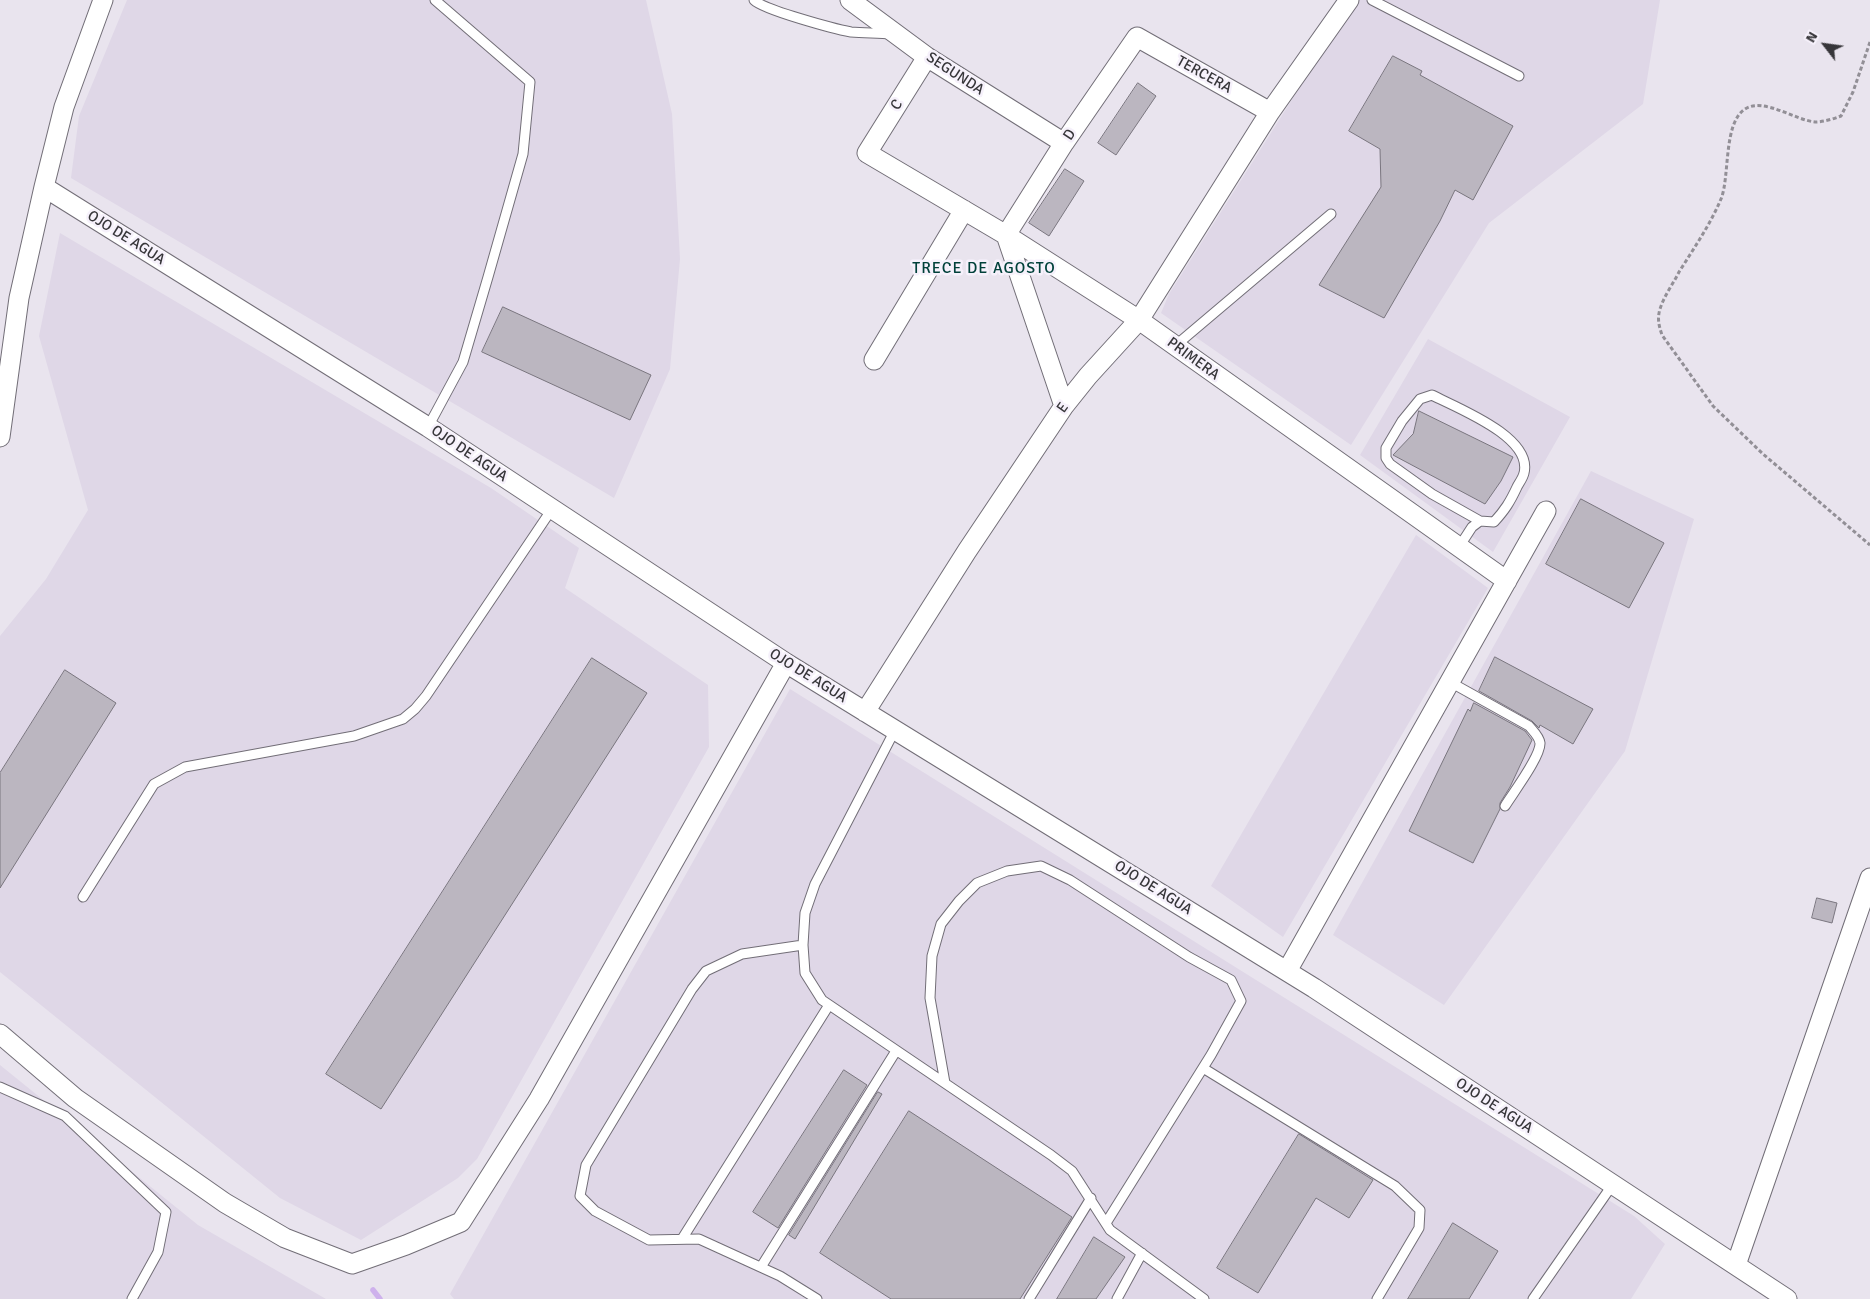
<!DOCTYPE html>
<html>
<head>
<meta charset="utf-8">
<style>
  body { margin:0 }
  #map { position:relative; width:1870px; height:1299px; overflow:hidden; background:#e9e4ee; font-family:Signika,sans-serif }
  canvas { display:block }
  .north { position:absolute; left:1800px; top:20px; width:50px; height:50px; -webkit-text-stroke:4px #f6f1fb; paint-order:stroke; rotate:300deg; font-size:14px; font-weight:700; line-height:20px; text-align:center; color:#37363a }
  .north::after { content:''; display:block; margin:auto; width:18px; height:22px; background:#37363a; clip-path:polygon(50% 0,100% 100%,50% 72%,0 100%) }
</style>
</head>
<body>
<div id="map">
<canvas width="1870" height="1299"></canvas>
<div class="north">N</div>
</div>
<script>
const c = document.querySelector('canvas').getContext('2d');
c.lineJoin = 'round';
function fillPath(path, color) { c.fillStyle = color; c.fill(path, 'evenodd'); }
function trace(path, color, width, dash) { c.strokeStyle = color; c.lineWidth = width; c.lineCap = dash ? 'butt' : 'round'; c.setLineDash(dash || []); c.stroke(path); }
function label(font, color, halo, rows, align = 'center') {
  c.font = font + ' Signika,sans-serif'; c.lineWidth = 5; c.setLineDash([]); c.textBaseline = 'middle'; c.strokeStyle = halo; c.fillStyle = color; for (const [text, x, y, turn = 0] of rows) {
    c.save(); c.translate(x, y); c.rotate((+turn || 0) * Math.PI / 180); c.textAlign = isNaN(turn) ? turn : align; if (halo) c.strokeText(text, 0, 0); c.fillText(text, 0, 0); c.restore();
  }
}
fillPath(new Path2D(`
  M127 0H646L672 114 680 259 670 369 614 498 71 178 79 116Z
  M1355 0H1660L1643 104 1489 223 1351 445 1161 313 1169 294Z
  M60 233 491 488 579 548 565 588 708 685 709 747 477 1159 458 1178 361 1240 280 1198 0 972V636L46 579 88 510 39 336Z
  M1428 339 1570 417 1493 552 1360 455Z
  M1591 471 1694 519 1625 751 1444 1005 1333 935Z
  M1416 535 1488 588 1283 937 1211 886Z
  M790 689 1634 1216 1665 1244 1631 1299H454L450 1294Z
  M0 1065 198 1225 326 1299H0Z`), '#dfd7e7');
trace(new Path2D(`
  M373 1290 380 1299`), '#ceb1ec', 5.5);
const building = new Path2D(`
  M1393 56 1422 71 1420 75 1513 126 1473 200 1455 190 1440 221 1384 318 1319 285 1381 187 1380 149 1349 131Z
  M1138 83 1156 96 1116 155 1098 143Z
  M1065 169 1084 181 1049 236 1029 223Z
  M503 307 651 375 630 420 482 352Z
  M1419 411 1513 457 1501 481 1485 504 1393 455 1413 434Z
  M1581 499 1664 543 1629 608 1546 564Z
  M1495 657 1593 709 1573 744 1540 725 1539 728 1532 721 1479 691Z
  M592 658 647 693 381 1109 326 1074Z
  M65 670 116 703 0 888V773Z
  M1474 703 1525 731 1532 740 1510 787 1500 803V809L1473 863 1409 831 1468 709 1470 711Z
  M1817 898 1837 903 1832 923 1812 918Z
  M844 1070 867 1085 778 1228 753 1212Z
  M878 1092 882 1094 795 1239 789 1235Z
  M909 1111 1072 1217 1020 1299H891L820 1253Z
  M1299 1134 1373 1180 1349 1218 1316 1198 1258 1293 1217 1268Z
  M1453 1223 1498 1251 1469 1299H1408Z
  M1094 1237 1125 1257 1096 1299H1057Z`);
fillPath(building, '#bbb6c0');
trace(building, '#7a767f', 1);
const lane = new Path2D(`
  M754 0C764 10 835 29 851 32 864 33 878 33 891 34
  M1372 0 1519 76
  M1175 346 1331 214
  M428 427 463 362 488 277 523 154 530 82 435 0
  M1459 547 1472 527 1480 521 1494 522C1505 510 1510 502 1517 487 1519 483 1523 478 1524 473 1533 437 1457 408 1432 395L1420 399 1402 421 1386 448V458L1390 464 1432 494 1480 521
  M1450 682 1529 726C1533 731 1539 736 1540 743 1541 756 1513 793 1505 806
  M895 730 815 884 805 913 803 945 805 973 822 1000 1051 1155 1072 1171 1110 1230 1204 1299
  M83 897 154 784 185 767 354 736 403 719 415 709 426 696 552 509
  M803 945 742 954 706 971 692 989 586 1165 580 1196 595 1211 649 1240 699 1239 780 1276 817 1299
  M1203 1068 1395 1186 1420 1210 1419 1228 1377 1299
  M945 1083 930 998 932 956 941 924 959 901 977 883 1007 871 1041 866 1070 880 1189 957 1231 980 1241 1001 1211 1055 1106 1223
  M0 1087 65 1116 166 1212 158 1252 132 1299
  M682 1239 829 1005
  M761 1267 896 1051
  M1029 1299 1091 1198
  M1117 1299 1142 1253
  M1533 1299 1613 1184`);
const street = new Path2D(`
  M850 0 927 57 1064 143
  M927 57 867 153 1006 235 1139 320 1507 581
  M44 187 428 427 786 663 1314 988 1787 1299
  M1006 235 1064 143 1137 37 1270 112
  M1006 235 1064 406
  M874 360 964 210
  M0 437 19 298 44 187 64 107 103 0
  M865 712 967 551 1064 406 1088 376 1139 320 1270 112 1349 0
  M1287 971 1546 511
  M0 1034 75 1098 225 1203 285 1238 352 1264 406 1245 461 1222 539 1099 786 663
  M1736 1265 1870 878`);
trace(lane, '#726e77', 11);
trace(street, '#726e77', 21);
trace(new Path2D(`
  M1870 42 1853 92 1841 116C1833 119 1823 122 1815 122 1795 120 1763 97 1745 109 1723 123 1730 177 1721 199 1710 225 1694 248 1679 272 1673 284 1664 296 1660 309 1657 319 1659 326 1662 335L1713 406 1763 454 1870 545`), '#928f96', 3, [4, 2.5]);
trace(lane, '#fff', 9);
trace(street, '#fff', 19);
label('15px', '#37363a', '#f6f1fb', [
  ["SEGUNDA",955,74,33],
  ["TERCERA",1204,75,29],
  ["C",897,105,-58],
  ["D",1070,135,-56],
  ["OJO DE AGUA",126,238,32],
  ["PRIMERA",1193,359,36],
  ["E",1063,408,-54],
  ["OJO DE AGUA",469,454,34],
  ["OJO DE AGUA",808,676,32],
  ["OJO DE AGUA",1153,888,32],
  ["OJO DE AGUA",1494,1106,33]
]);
c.letterSpacing = '1px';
label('16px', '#01413a', '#f6f1fb', [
  ["TRECE DE AGOSTO",984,269]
]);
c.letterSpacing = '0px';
</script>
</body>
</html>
